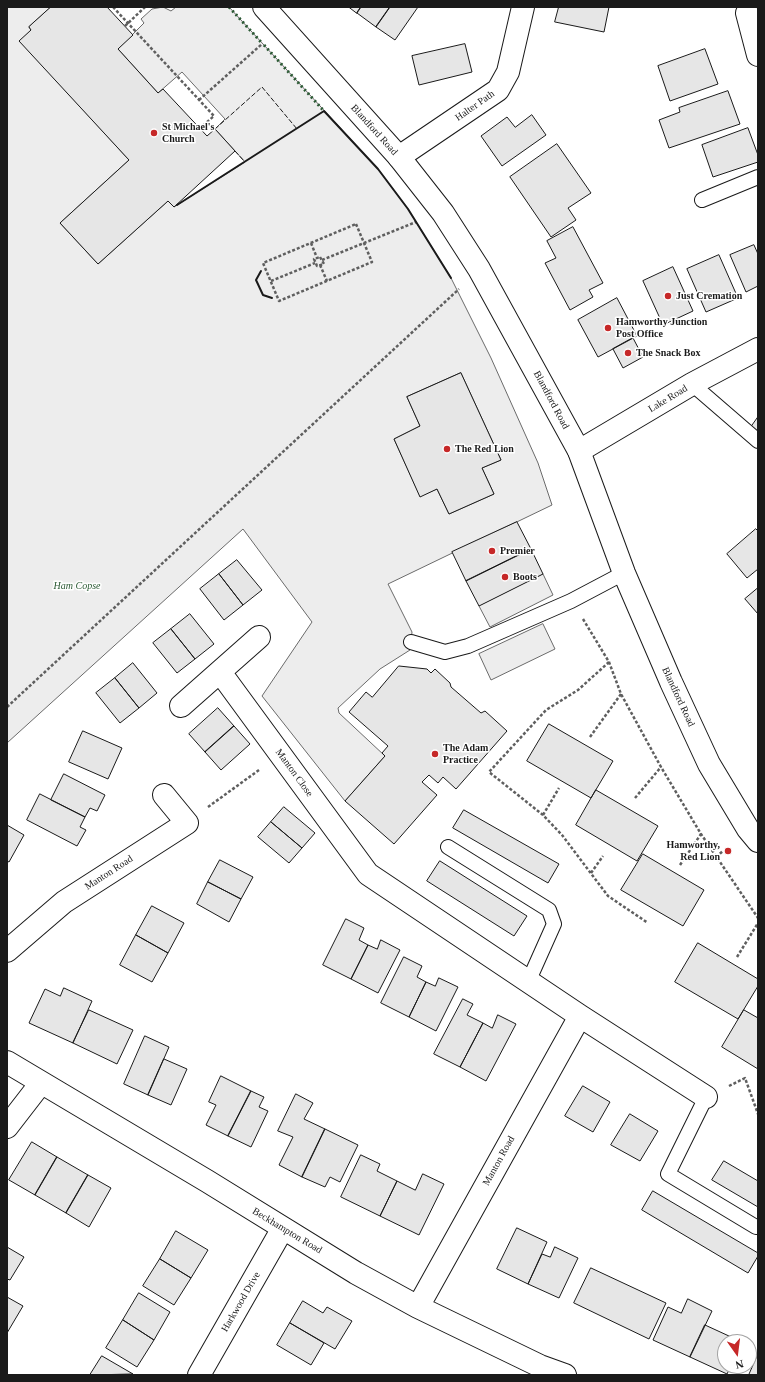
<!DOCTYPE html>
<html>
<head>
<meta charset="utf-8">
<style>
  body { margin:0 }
  #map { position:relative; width:765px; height:1382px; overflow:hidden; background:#fff; font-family:"Times New Roman",serif }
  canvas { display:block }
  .frame { position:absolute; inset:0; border:8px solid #1a1a1a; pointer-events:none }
  .north { position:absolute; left:717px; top:1334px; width:40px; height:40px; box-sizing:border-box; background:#fff; border:1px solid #a3a3a3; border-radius:50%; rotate:166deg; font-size:11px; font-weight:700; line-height:16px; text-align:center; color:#1a1a1a }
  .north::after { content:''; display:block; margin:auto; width:14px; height:18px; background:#c62828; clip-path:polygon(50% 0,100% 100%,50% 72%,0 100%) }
</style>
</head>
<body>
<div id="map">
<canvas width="765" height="1382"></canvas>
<div class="frame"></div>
<div class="north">N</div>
</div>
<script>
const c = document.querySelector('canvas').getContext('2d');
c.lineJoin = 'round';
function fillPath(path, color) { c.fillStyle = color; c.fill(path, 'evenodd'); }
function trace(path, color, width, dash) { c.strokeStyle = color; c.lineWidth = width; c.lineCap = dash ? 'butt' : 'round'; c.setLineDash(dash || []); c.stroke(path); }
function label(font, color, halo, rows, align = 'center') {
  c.font = font + ' "Times New Roman",serif'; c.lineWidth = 3; c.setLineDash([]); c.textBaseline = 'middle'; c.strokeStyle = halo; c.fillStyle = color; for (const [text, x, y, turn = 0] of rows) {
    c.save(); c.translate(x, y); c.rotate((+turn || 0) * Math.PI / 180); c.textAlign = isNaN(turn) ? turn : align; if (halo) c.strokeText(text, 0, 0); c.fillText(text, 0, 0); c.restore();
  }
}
const built = new Path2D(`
  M7 7H51L29 27 31 30 20 41 129 160 60 223 98 264 168 201 174 207 245 162 215 129 225 119 182 72 158 93 118 49 144 23 141 19 152 9 163 7 171 11 176 7H229L378 169 408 209 451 278 491 358 538 463 552 505 388 584 412 632 410 650 380 669 338 708 339 713 385 756 345 801 262 696 312 622 243 529 7 743ZM461 373 501 460 482 468 494 494 449 514 437 489 420 496 394 439 420 426 407 397Z
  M543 574 553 595 490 627 479 606Z
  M543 624 555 649 491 680 479 654Z`);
fillPath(built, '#ededed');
trace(built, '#6a6a6a', 1);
const building = new Path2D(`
  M51 7H107L133 35 118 49 158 93 163 89 207 136 215 129 235 151 174 207 168 201 98 264 60 223 129 160 19 41 31 30 29 27Z
  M349 7H361L357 13Z
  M361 7H390L376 27 357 13Z
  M390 7H418L395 40 376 27Z
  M559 7H609L604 32 555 22Z
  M465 44 472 72 419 85 412 56Z
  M705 49 718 84 670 101 658 66Z
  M728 91 740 124 669 148 659 120 680 112 679 108Z
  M532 115 546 135 502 166 481 136 507 117 515 127Z
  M748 128 758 155V162L713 177 702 145Z
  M557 144 591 193 568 208 576 220 551 237 510 177Z
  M573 227 603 283 589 290 593 297 570 310 545 263 556 258 547 241Z
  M754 245 758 254V286L746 292 730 255Z
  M719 255 738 298 706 312 687 269Z
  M673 267 693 311 663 325 643 281Z
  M617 298 637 336 598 357 578 320Z
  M633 338 643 357 623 368 613 349Z
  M461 373 501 460 482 468 494 494 449 514 437 489 420 497 394 439 420 426 407 397Z
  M758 417V437L749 430Z
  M517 522 531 549 466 581 452 552Z
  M756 529 758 531V569L747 578 727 554Z
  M531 549 543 574 479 606 466 581Z
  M237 560 262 590 243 605 219 574Z
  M219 574 243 605 224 620 200 589Z
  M758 588V614L745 599Z
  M190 614 214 644 195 659 171 629Z
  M171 629 195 659 177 673 153 643Z
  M133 663 157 693 139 708 115 678Z
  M399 666 427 669 431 673 435 669 450 683 451 687 481 713 485 711 507 731 456 789 443 777 438 783 429 775 422 782 437 795 394 844 345 801 385 756 382 753 388 746 349 712 366 692 372 697Z
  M115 678 139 708 120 723 96 693Z
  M218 708 234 726 205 752 189 734Z
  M549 724 613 761 591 798 527 761Z
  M234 726 250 744 221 770 205 752Z
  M83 731 122 748 108 779 69 762Z
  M64 774 105 795 97 811 90 808 85 817 51 800Z
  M596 790 658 826 637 861 576 825Z
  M40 794 85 817 80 827 86 830 77 846 27 820Z
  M284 807 315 833 302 848 271 822Z
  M464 810 559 864 548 883 453 828Z
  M271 822 302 848 289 863 258 837Z
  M7 825 24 835 9 862 7 861Z
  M643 854 704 890 683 926 621 890Z
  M220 860 253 877 241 899 208 882Z
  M440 861 527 916 514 936 427 881Z
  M208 882 241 899 229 922 197 904Z
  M152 906 184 923 168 953 136 935Z
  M346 919 364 928 359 940 368 945 351 979 323 965Z
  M136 935 168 953 152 982 120 965Z
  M381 940 400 950 378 993 351 979 368 945 377 949Z
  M698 943 758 979V986L738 1019 675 982Z
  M404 957 422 966 417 977 426 982 409 1017 381 1003Z
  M439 978 458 987 436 1031 409 1017 426 982 435 986Z
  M64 988 92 1001 73 1043 29 1023 45 989 60 996Z
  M463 999 473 1004 467 1015 483 1023 460 1067 434 1054Z
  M89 1010 133 1030 117 1064 73 1043Z
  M744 1010 758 1018V1069L722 1047Z
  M498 1015 516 1024 486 1081 460 1067 483 1023 492 1028Z
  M145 1036 169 1047 148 1095 124 1084Z
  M164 1059 187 1069 171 1105 148 1095Z
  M221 1076 251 1091 228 1136 206 1125 216 1105 209 1102Z
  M583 1086 610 1102 593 1132 565 1116Z
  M251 1091 264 1097 259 1107 268 1111 251 1147 228 1136Z
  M296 1094 313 1103 304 1119 325 1129 302 1177 279 1165 293 1137 278 1131Z
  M630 1114 658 1131 640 1161 611 1145Z
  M325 1129 358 1145 340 1182 330 1177 325 1187 302 1177Z
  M32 1142 57 1157 35 1195 9 1180Z
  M361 1155 380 1164 377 1171 397 1181 380 1216 341 1197Z
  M57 1157 88 1175 66 1213 35 1195Z
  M724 1161 758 1181V1207L712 1180Z
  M423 1174 444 1184 419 1235 380 1216 397 1181 415 1190Z
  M88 1175 111 1188 89 1227 66 1213Z
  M653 1191 758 1253V1256L748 1273 642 1210Z
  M517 1228 547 1242 528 1284 497 1269Z
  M176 1231 208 1250 191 1278 160 1259Z
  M7 1247 24 1257 10 1280 7 1279Z
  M555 1247 578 1258 559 1298 528 1284 542 1254 550 1257Z
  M160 1259 191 1278 174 1305 143 1286Z
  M591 1268 666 1303 649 1339 574 1303Z
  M139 1293 170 1312 154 1340 123 1320Z
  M7 1297 23 1306 7 1333Z
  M688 1299 712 1311 690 1357 653 1340 668 1307 681 1313Z
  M303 1301 323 1313 327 1307 352 1321 335 1349 290 1323Z
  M123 1320 154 1340 137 1367 106 1348Z
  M290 1323 324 1343 311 1365 277 1345Z
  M705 1325 742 1342H725V1366H731L727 1374 690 1357Z
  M758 1354V1375H749Z
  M102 1356 133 1374 90 1375Z`);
fillPath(building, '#e6e6e6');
trace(building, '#1a1a1a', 1);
const service = new Path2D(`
  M702 200 758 177
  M692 384 758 441
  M411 642 445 652 468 646 571 601 624 573
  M448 847 549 910 554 924 529 980
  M706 1097 668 1174 756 1227`);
const minor = new Path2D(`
  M747 13 758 55
  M399 157 498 90 508 72 523 7
  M579 451 692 384 758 349
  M220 672 368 874 580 1016 706 1097
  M181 706 259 637
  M7 951 64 902 187 823 164 795
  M7 1062 207 1181 356 1273 418 1307 540 1366 565 1375
  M7 1127 41 1083
  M418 1307 580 1016
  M199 1375 283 1228`);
const secondary = new Path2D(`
  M264 7 399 157 443 213 479 269 579 451 624 573 671 682 709 764 748 829 758 841`);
trace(service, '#1a1a1a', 16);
trace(minor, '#1a1a1a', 24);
trace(secondary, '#1a1a1a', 24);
trace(new Path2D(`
  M113 7 214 116 200 128
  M125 26 145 7
  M199 100 262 44
  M356 224 372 262 279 301 263 263Z
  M311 243 317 258
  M320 257 324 264 317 266 314 259Z
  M322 260 416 222
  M320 265 327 281
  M271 281 315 263
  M583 619 609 662 621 694 661 767 701 834 758 918
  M609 662 578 690 546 710 489 772 543 815 562 835 608 896 648 923
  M7 707 459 289
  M590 737 621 694
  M635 798 661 767
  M208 807 259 770
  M543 815 559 788
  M716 857 723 851
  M680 865 701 834
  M591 873 603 856
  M737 957 758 923
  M729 1086 745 1078 758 1114`), '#5f5f5f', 2.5, [3, 2]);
trace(service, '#fff', 14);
trace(minor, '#fff', 22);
trace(secondary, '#fff', 22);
trace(new Path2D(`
  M229 7 261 42
  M264 45 324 111`), '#2b5a34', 3, [2, 3]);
trace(new Path2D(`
  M215 129 262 87 297 129
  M235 151 245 162`), '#1a1a1a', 1, [5, 2]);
trace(new Path2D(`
  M177 205 324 111 378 169 408 209 451 278
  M261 271 256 280 263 295 272 298`), '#1a1a1a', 2);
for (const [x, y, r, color] of [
  [154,133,4,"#c62828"],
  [668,296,4,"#c62828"],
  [608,328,4,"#c62828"],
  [628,353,4,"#c62828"],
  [447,449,4,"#c62828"],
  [492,551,4,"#c62828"],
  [505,577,4,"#c62828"],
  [435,754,4,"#c62828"],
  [728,851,4,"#c62828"]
]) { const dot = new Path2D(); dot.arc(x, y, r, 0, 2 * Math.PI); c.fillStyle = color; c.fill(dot); trace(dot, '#fff', 1.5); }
label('10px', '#1a1a1a', '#fff', [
  ["Halter Path",475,106,-35],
  ["Blandford Road",374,130,48],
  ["Lake Road",668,399,-31],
  ["Blandford Road",551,400,62],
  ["Blandford Road",678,697,65],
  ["Manton Close",294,773,54],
  ["Manton Road",109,873,-33],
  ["Manton Road",499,1161,-61],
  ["Beckhampton Road",287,1231,31],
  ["Harkwood Drive",241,1302,-60]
]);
label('bold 10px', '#1a1a1a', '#fff', [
  ["St Michael's",162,127],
  ["Church",162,139],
  ["Just Cremation",676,296],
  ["Hamworthy Junction",616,322],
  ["Post Office",616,334],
  ["The Snack Box",636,353],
  ["The Red Lion",455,449],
  ["Premier",500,551],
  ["Boots",513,577],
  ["The Adam",443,748],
  ["Practice",443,760],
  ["Hamworthy,",720,845,"right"],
  ["Red Lion",720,857,"right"]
], 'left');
label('italic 10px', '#2b5a34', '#fff', [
  ["Ham Copse",77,586]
]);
</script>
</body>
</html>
